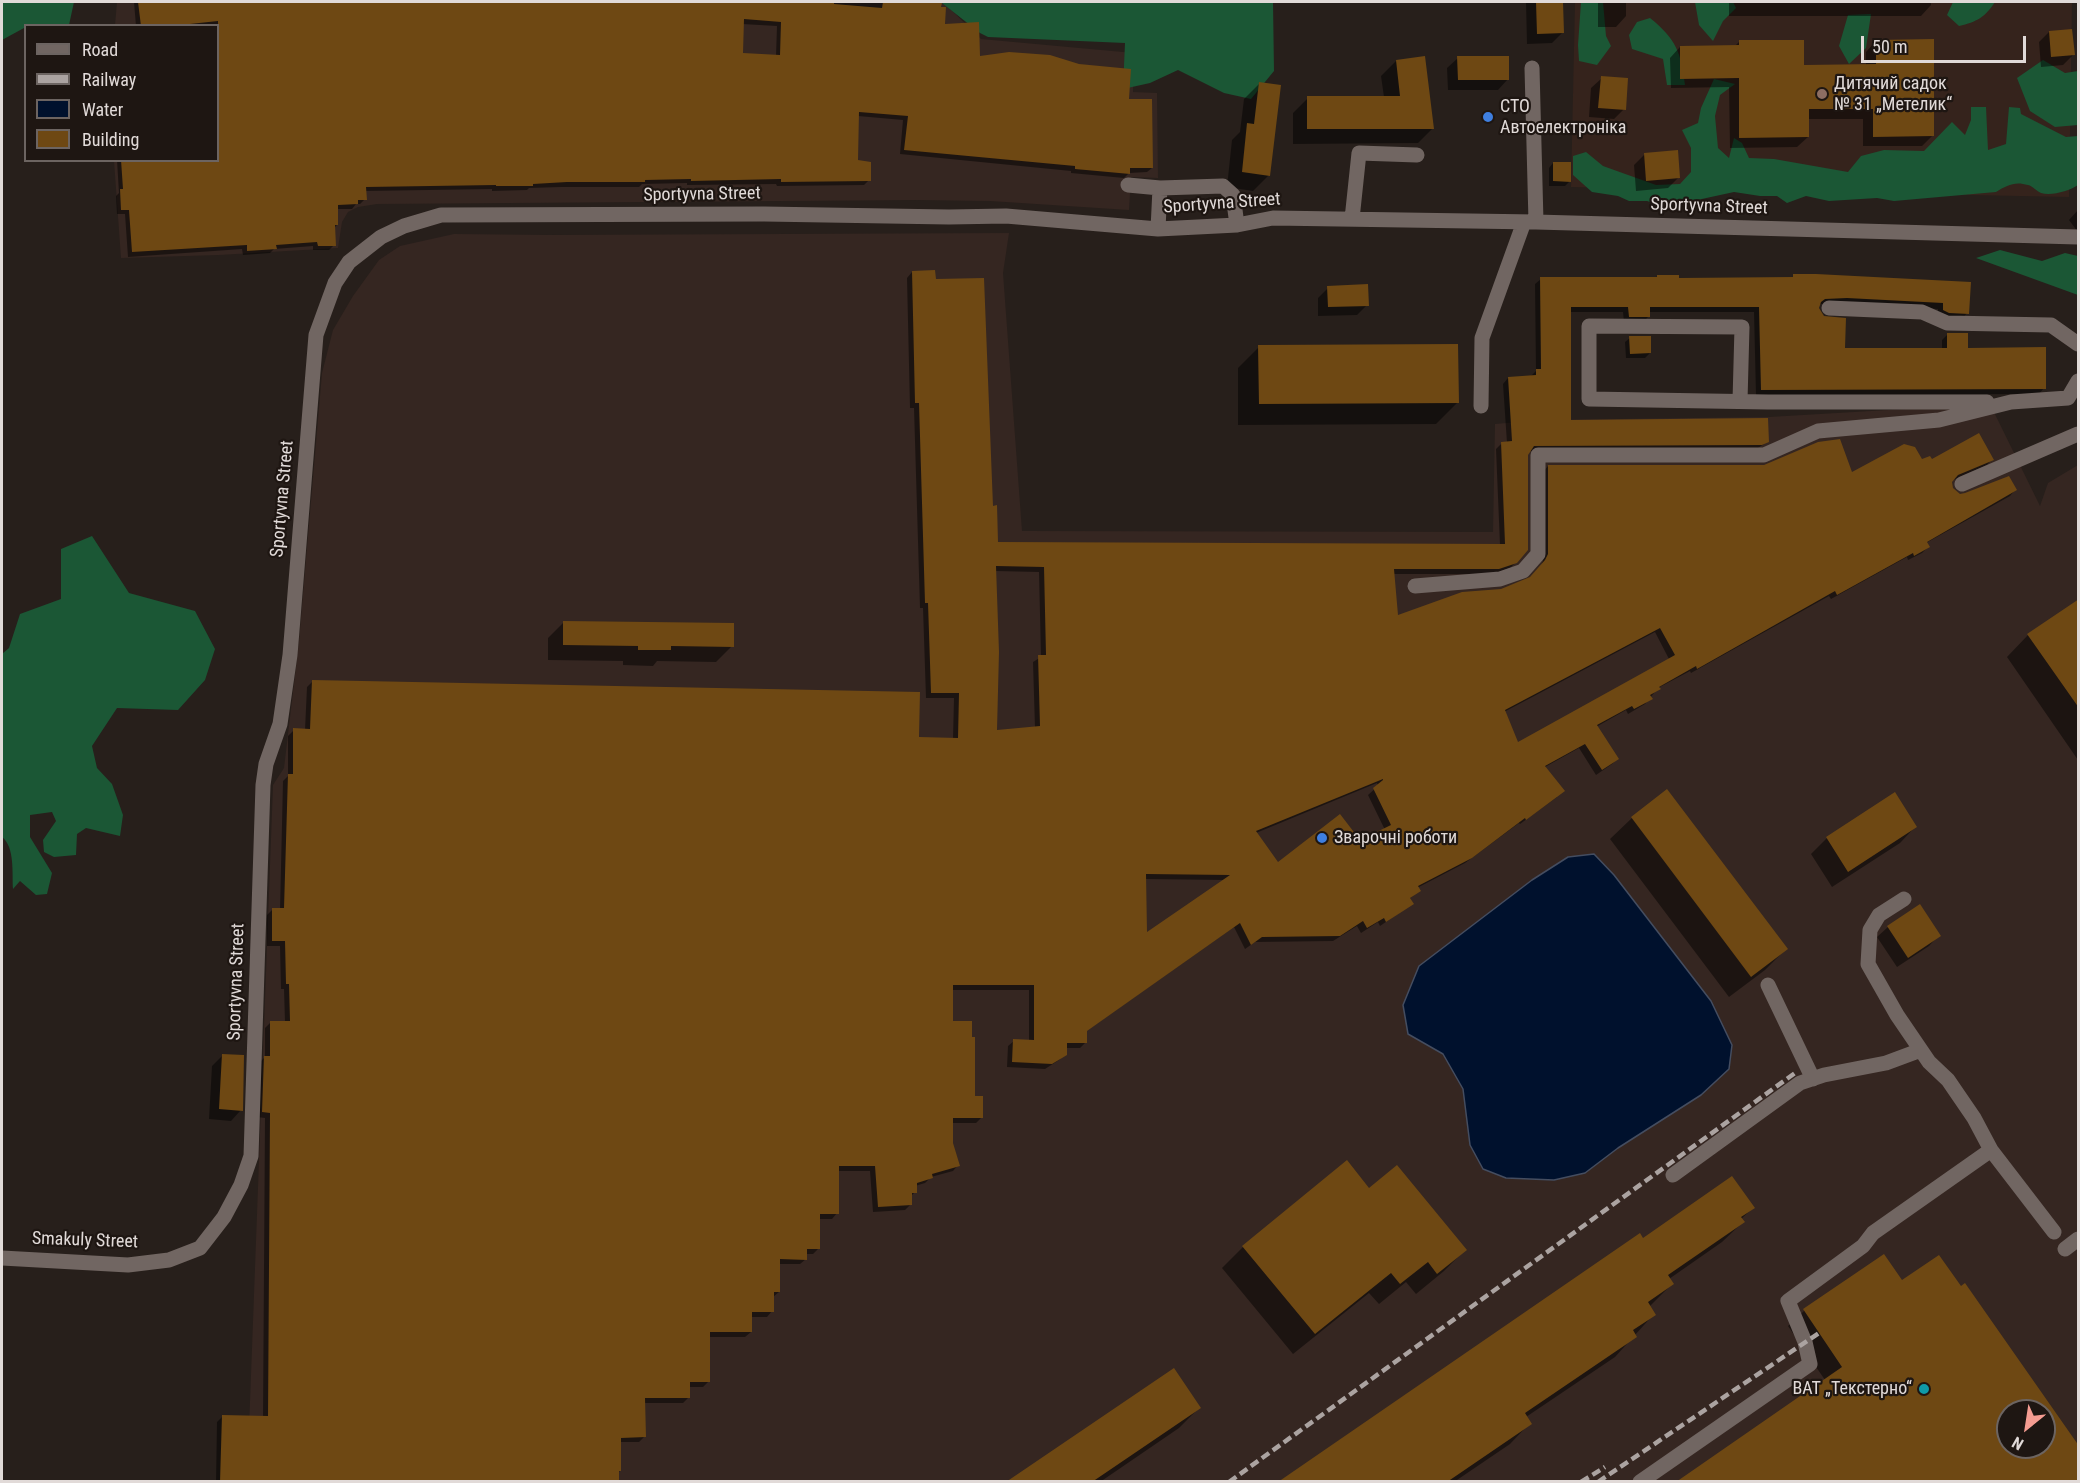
<!DOCTYPE html>
<html>
<head>
<meta charset="utf-8">
<style>
  body { margin:0 }
  #map { position:relative; width:2080px; height:1483px; overflow:hidden; background:#271f1b; font-family:"Roboto Condensed",sans-serif }
  canvas { display:block }
  .frame { position:absolute; inset:0; border:3px solid #e1dad8; pointer-events:none }
  .legend { position:absolute; left:24px; top:24px; width:195px; height:138px; box-sizing:border-box; background:#1e1612; border:2px solid #6c6461; margin:0; padding:8px 10px; list-style:none; font-size:18px; color:#e1dad8 }
  .legend li { display:flex; align-items:center; gap:12px; height:30px }
  .legend b { width:30px; border:2px solid #6c6461 }
  .north { position:absolute; left:1996px; top:1399px; width:60px; height:60px; box-sizing:border-box; background:#1e1612; border:2px solid #6c6461; border-radius:50%; rotate:210deg; font-size:16px; font-weight:700; line-height:24px; text-align:center; color:#e1dad8 }
  .north::after { content:''; display:block; margin:auto; width:21px; height:27px; background:#f59c91; clip-path:polygon(50% 0,100% 100%,50% 72%,0 100%) }
  .scale { position:absolute; left:1861px; top:36px; width:165px; height:27px; box-sizing:border-box; border:3px solid #e1dad8; border-top:0; padding-left:8px; font-size:18px; line-height:21px; white-space:nowrap; color:#e1dad8; -webkit-text-stroke:4px #1e1612; paint-order:stroke }
</style>
</head>
<body>
<div id="map">
<canvas width="2080" height="1483"></canvas>
<div class="frame"></div>
<ul class="legend">
<li><b style="height:8px;background:#716662"></b>Road</li>
<li><b style="height:8px;background:#aba3a1"></b>Railway</li>
<li><b style="height:16px;background:#00112d"></b>Water</li>
<li><b style="height:16px;background:#6e4813"></b>Building</li>
</ul>
<div class="north">N</div>
<div class="scale">50 m</div>
</div>
<script>
const c = document.querySelector('canvas').getContext('2d');
c.lineJoin = 'round';
function fillPath(path, color) { c.fillStyle = color; c.fill(path, 'evenodd'); }
function trace(path, color, width, dash) { c.strokeStyle = color; c.lineWidth = width; c.lineCap = dash ? 'butt' : 'round'; c.setLineDash(dash || []); c.stroke(path); }
function label(font, color, halo, rows, align = 'center') {
  c.font = font + ' "Roboto Condensed",sans-serif'; c.lineWidth = 4.5; c.setLineDash([]); c.textBaseline = 'middle'; c.strokeStyle = halo; c.fillStyle = color; for (const [text, x, y, turn = 0] of rows) {
    c.save(); c.translate(x, y); c.rotate((+turn || 0) * Math.PI / 180); c.textAlign = isNaN(turn) ? turn : align; if (halo) c.strokeText(text, 0, 0); c.fillText(text, 0, 0); c.restore();
  }
}
fillPath(new Path2D(`
  M117 2H943L981 39 1134 53 1133 92 1157 93 1158 178 1131 177 1129 210 990 201 917 200 377 204 358 207 348 212 342 222 338 248 219 255 121 258 114 161 218 160V26L115 25Z
  M1009 233 1003 273 1022 531 1493 532 1495 424 1540 420 1769 417 1990 404 2040 506 2048 483 2078 465V1481L247 1482 273 785 284 768 299 641 322 373 333 330 353 296 379 260 400 246 454 234 551 235ZM2008 1411H2044V1447H2008Z`), '#352621');
fillPath(new Path2D(`
  M1575 2H2072L2069 197 1571 187Z`), '#35231c');
fillPath(new Path2D(`
  M2 2H74L69 25 26 26 25 29 24 28 2 40Z
  M936 2H1273L1274 71 1251 99 1224 93 1178 70 1150 83 1123 89 1125 43 988 37 980 33 942 3Z
  M1581 2H1603L1606 36 1611 46 1597 65 1579 61 1578 45Z
  M1695 2H1733L1736 8 1723 21 1713 41 1699 25Z
  M1953 2H1995C1985 17 1977 22 1959 26L1947 15Z
  M1871 14 1866 48 1849 64 1839 46 1848 15Z
  M1650 18C1676 39 1681 52 1685 85H1667L1663 59 1632 49 1629 35 1637 22Z
  M2043 60 2065 73 2078 71V125L2055 127 2030 111 2017 78Z
  M1714 79 1735 84 1720 95 1715 116 1718 148 1729 158 1734 138 1742 143 1749 158 1774 159 1848 172 1861 156 1884 150 1924 151 1952 122 1965 135 1971 120V107H1986L1988 150 2006 144 2009 107 2020 108 2021 114 2066 137 2078 136V185C2069 191 2052 196 2041 193 2036 191 2033 186 2028 185 2015 181 2007 185 1996 192L1894 201 1877 198 1829 201 1806 196 1787 203 1777 196H1760L1734 192 1665 207 1647 201H1629L1618 196 1592 192 1573 175V156L1586 152 1603 166 1656 185 1680 184 1691 172V148L1682 130 1698 123 1701 108Z
  M2000 250 2042 261 2065 253 2078 256V295L1976 258Z
  M92 536 129 593 195 611 215 649 205 680 178 710 117 708 92 746 97 768 112 784 123 815 120 836 86 828 77 834 76 855 54 857 44 852 43 840 56 821 52 812 30 815V837L52 873 47 894 36 895 20 881 13 889C12 873 15 847 2 837V654L9 648 20 614 61 599V549Z`), '#1b5735');
const water = new Path2D(`
  M1594 854 1614 875 1711 1001 1732 1045 1729 1069 1701 1095 1618 1148 1585 1173 1554 1180 1506 1178 1483 1169 1470 1145 1463 1089 1443 1054 1408 1034 1403 1005 1419 966 1532 880 1568 857Z`);
fillPath(water, '#00112d');
trace(water, '#444d60', 1.5);
fillPath(new Path2D(`
  M134 2H912L940 4 943 25 979 57 1128 101 1152 168 1147 172 1129 173 1124 178 1071 173V171L900 154 903 120 858 116 857 162 869 180 864 185 777 186 776 184 687 185V183L642 184 639 187H561L529 188 527 190 492 191V189L365 191V199L360 204H356L352 209H336L337 225 334 228V245L329 250H313V246L274 249 270 253 243 255 242 249 128 257 125 214H117L116 196 119 193 117 160H218V26H136ZM742 24 777 26 776 56 742 55Z
  M1526 2H1562V33L1552 43 1527 44Z
  M1598 2H1626V16L1616 27H1598Z
  M1729 2H1931V5L1921 16H1729Z
  M2049 32 2073 55 2063 65 2041 67 2039 42Z
  M1876 41 1932 136 1922 146H1863V119H1807L1808 137 1797 147 1730 148 1729 87 1671 88 1670 58 1680 47 1735 46 1739 42 1802 66H1866V52Z
  M1458 58 1508 79 1498 90H1448L1447 68Z
  M1396 61 1433 128 1418 143 1293 144V113L1308 98 1384 97 1381 76Z
  M1602 78 1624 109 1614 119 1589 117 1591 88Z
  M1259 84 1269 175 1253 191 1227 187 1232 140 1240 132 1244 99Z
  M1644 155 1679 177 1668 188 1636 191 1634 165Z
  M1553 163 1570 181 1565 186H1549V168Z
  M2078 210V232L2069 220Z
  M912 272 992 507 997 544 1500 545 1496 449 1502 443H1507L1503 384 1508 378 1530 377 1536 371 1535 284 1541 279 1655 278 1658 276 1678 279H1791L1794 276 1969 284 1967 313 1962 319 1938 316V309L1840 303 1819 304 1818 308 1844 350 1942 349V340L1948 334 1966 349 2044 388 2039 394 1756 395 1754 312H1649V316L1643 322H1624L1623 312H1569L1570 421 1767 442 1755 450 1529 451 1527 455 1516 562 1510 568 1492 574H1393L1397 617 1501 590 1530 579 1540 568 1543 561V472L1548 466 1851 474 1921 461 1992 459 1987 465 1953 480 1951 482 1952 489 1960 495 2015 490 2010 496 1926 543 1928 547 1922 553 1908 560 1907 557 1831 599 1829 596 1691 673 1690 671 1658 688 1645 704 1628 714 1626 710 1596 727 1617 759 1612 764 1596 775 1579 748 1545 767 1557 797 1520 824 1519 823 1465 863 1417 888 1419 891 1409 899 1412 904 1380 926 1378 922 1361 933 1357 926 1333 941 1255 942 1245 949 1234 927 1085 1032V1043L1080 1048H1065V1054L1059 1060 1045 1069 1007 1067 1008 1046 1014 1041H1029V990H951V1023L973 1098 981 1118 976 1123H952V1143L958 1165 953 1171 931 1177 925 1183 915 1186V1192L910 1197 911 1204 905 1210 873 1212 870 1171H838L837 1213 832 1219H818V1249L813 1254H806V1259L800 1264H779V1292L773 1297 772 1311 767 1317H750L751 1332 745 1337H708L709 1381 703 1387H688V1398L683 1403H644V1437L639 1442H620V1471L617 1473V1482H216L217 1422 222 1417 263 1418 265 1118 257 1117 259 1063 265 1057V1028L271 1022H285L284 989H281L280 946H267V915L273 909 280 910 283 781 288 776V736L294 730H305L307 687 312 682 918 739H953L954 698H926L923 608H920L914 408H910L907 278ZM995 571 1039 572 1041 657 1033 662 1035 728 996 732ZM1655 632 1669 659 1517 744 1504 712ZM1377 783 1378 786 1368 795 1385 830 1360 842 1277 865 1256 833ZM1145 879 1225 880 1146 934Z
  M1328 288 1367 305 1357 315 1318 316V298Z
  M1630 338 1650 353 1645 358H1626L1625 342Z
  M1259 347 1457 403 1436 424 1238 425V368Z
  M2078 601V760L2007 657 2028 635Z
  M563 623 732 646 716 662 657 661 653 666 623 665V661L548 660V638Z
  M1667 791 1786 949 1765 970 1729 997 1610 839 1632 818Z
  M1915 827 1900 843 1832 887 1811 854 1827 838Z
  M1888 927 1939 935 1929 946 1897 967 1877 937Z
  M222 1056 241 1110 231 1121 209 1119 212 1066Z
  M1753 1208 1741 1219 1743 1222 1722 1242 1669 1279 1672 1284 1649 1307 1654 1314 1615 1357 1526 1417 1530 1423 1510 1444 1454 1482H1279L1643 1240Z
  M1243 1247 1465 1250 1444 1271 1416 1294 1406 1282 1379 1304 1369 1293 1293 1354 1222 1268Z
  M1884 1256 1902 1282 1939 1257 2078 1449V1482L1825 1380 1788 1326 1804 1311ZM2008 1411H2044V1447H2008Z
  M1199 1408 1179 1428 1100 1482H1009Z`), '#0007');
fillPath(new Path2D(`
  M138 2H834V4L882 8 883 2 942 3 941 7H946L945 24 979 22 980 56 1009 52 1050 55 1079 64 1131 69 1129 99H1152L1153 168H1130V174L1075 169V166L904 150 908 116 859 112 858 160 871 162V181L781 182V179L691 181V179L645 180V182H567L533 184V186H496V185L366 187 367 200H358V204L338 205V225H335L336 246H318L317 242 276 245 277 249 247 251V245L132 252 129 210H121L120 189H123L121 160H218V21L171 26H141ZM744 19 781 22 780 55 743 53Z
  M1536 2H1563L1564 33 1537 34Z
  M2072 29 2075 55 2051 57 2049 31Z
  M1934 39V136L1873 137V109H1809V137L1739 138V78L1680 79V46L1739 45V40H1804V65L1876 64V40Z
  M1425 56 1434 129H1307V96H1400L1396 60Z
  M1457 56H1509V80H1458Z
  M1601 76 1628 78 1626 110 1598 108Z
  M1259 82 1281 85 1270 176 1242 172 1247 123 1254 124Z
  M1678 150 1680 178 1646 181 1644 153Z
  M1553 162H1571V182L1553 181Z
  M935 270 936 279 984 278 993 506 997 505 998 542 1505 544 1501 442 1512 441 1508 377 1536 375V369H1541L1540 277H1657V275H1679V278L1793 277V274H1816L1971 282 1969 314 1949 313 1943 310V303L1847 298 1825 299 1821 302 1819 308 1824 316 1846 318 1845 348H1947V333H1968V348L2046 347V389L1761 390 1759 307H1650V317H1629L1628 307H1571V420L1768 418 1769 442 1762 445 1534 446 1528 455V550L1517 563 1499 569H1394L1398 615 1462 592 1501 589 1530 577 1545 560 1548 554V465H1764L1818 442 1840 439 1852 472 1904 444 1915 447 1922 459 1930 456 1932 459 1979 433 1994 460 1958 475 1952 482 1953 488 1960 494 1965 493 2009 476 2017 490 1927 542 1930 547 1914 556 1913 553 1837 595 1835 591 1697 669 1696 666 1659 687 1661 689 1650 695 1653 699 1634 709 1632 706 1597 725 1619 759 1602 770 1585 744 1545 766 1565 791 1526 820 1525 818 1472 858 1418 886 1421 891 1410 898 1414 904 1386 922 1384 918 1367 928 1363 921 1340 936 1262 937 1251 945 1240 923 1087 1031V1043H1067V1055L1052 1064 1012 1062 1013 1039 1034 1040V985H953V1021H972V1037H975V1096H983V1118H953V1143L960 1166 932 1174 933 1178 917 1183V1193H912V1205L878 1207 875 1166H839V1214H820V1249H807V1260L780 1259V1292H774V1312H752V1332H710V1382H690V1398H645L646 1437 621 1438V1471H619V1482H220L222 1415 268 1416 270 1113 262 1112 264 1056H270V1021H290L289 984H286L285 941H272V908H284L288 774H293V728L310 729 312 680 920 692 919 737 958 738 959 693H931L928 603H925L919 403H915L912 271ZM996 566 1044 567 1046 655H1038L1040 726 997 730 999 652ZM1660 628 1675 655 1518 742 1505 710ZM1383 779V780L1373 788 1391 825 1360 840 1340 814 1278 862 1256 831ZM1146 874 1230 875 1147 932Z
  M1368 284 1369 306 1328 307 1327 286Z
  M1629 336H1651V353L1630 354Z
  M1458 344 1459 403 1259 404 1258 345Z
  M2079 599V708L2027 634Z
  M563 621 734 623V647L671 646V650H638V646L563 645Z
  M1667 789 1788 949 1751 977 1631 817Z
  M1895 792 1917 827 1848 872 1826 837Z
  M1920 904 1941 936 1908 958 1887 926Z
  M222 1054 244 1055 243 1111 219 1109Z
  M1347 1160 1369 1188 1397 1165 1467 1250 1437 1274 1428 1262 1400 1284 1391 1273 1315 1334 1242 1246Z
  M1732 1176 1755 1208 1741 1217 1745 1222 1668 1275 1674 1284 1648 1302 1656 1315 1633 1330 1637 1337 1525 1413 1532 1424 1447 1482H1278L1640 1233 1643 1238Z
  M1884 1254 1902 1280 1939 1255 1961 1286 1965 1283 2079 1446V1482H1676L1842 1367 1803 1309ZM2008 1411H2044V1447H2008Z
  M1174 1368 1201 1408 1092 1482H1006Z`), '#6e4813');
trace(new Path2D(`
  M1532 68 1536 222
  M1128 185 1160 188 1158 229
  M1160 188 1223 186 1233 195 1237 225
  M1352 219 1359 153 1417 155
  M1829 308 1922 312 1947 323 2051 325 2078 344
  M1740 401 1742 327 1589 326V399L1768 402H1987
  M1481 406 1482 338 1524 222
  M1962 484 2078 434
  M1415 586 1500 579 1523 571 1538 554V455H1764L1818 431 1939 420 2011 402 2068 398 2078 381
  M1904 899 1879 915 1870 930 1868 964 1897 1015 1929 1062 1948 1080 1974 1118 1991 1150
  M1768 985 1813 1079
  M1673 1175 1800 1083 1824 1075 1886 1063 1921 1050
  M2065 1249 2078 1239
  M2 1258 128 1265 169 1260 200 1248 224 1217 241 1185 251 1156 263 785 266 764 280 724 290 655 316 335 335 283 349 262 381 237 404 226 441 215 764 214 949 217 1006 216 1158 229 1237 225 1273 218 1536 222 2078 237
  M1640 1482 1810 1364 1805 1342 1788 1301 1863 1246 1873 1233 1991 1150 2054 1232`), '#716662', 15);
trace(new Path2D(`
  M1229 1482 1795 1073
  M1581 1482 1605 1467
  M1598 1482 1819 1333`), '#aba3a1', 4.5, [9, 4.5]);
for (const [x, y, r, color] of [
  [1822,94,6,"#8d6e63"],
  [1488,117,6,"#3f7fe0"],
  [1322,838,6,"#3f7fe0"],
  [1924,1389,6,"#0f9aa8"]
]) { const dot = new Path2D(); dot.arc(x, y, r, 0, 2 * Math.PI); c.fillStyle = color; c.fill(dot); trace(dot, '#1e1612', 2); }
label('18px', '#e1dad8', '#1e1612', [
  ["Дитячий садок",1834,84],
  ["№ 31 „Метелик“",1834,105],
  ["СТО",1500,107],
  ["Автоелектроніка",1500,128],
  ["Зварочні роботи",1334,838],
  ["ВАТ „Текстерно“",1912,1389,"right"]
], 'left');
label('18px', '#e1dad8', '#1e1612', [
  ["Sportyvna Street",702,195,-1],
  ["Sportyvna Street",1222,204,-4],
  ["Sportyvna Street",1709,207,2],
  ["Sportyvna Street",283,499,-85],
  ["Sportyvna Street",237,982,-88],
  ["Smakuly Street",85,1241,2]
]);
</script>
</body>
</html>
